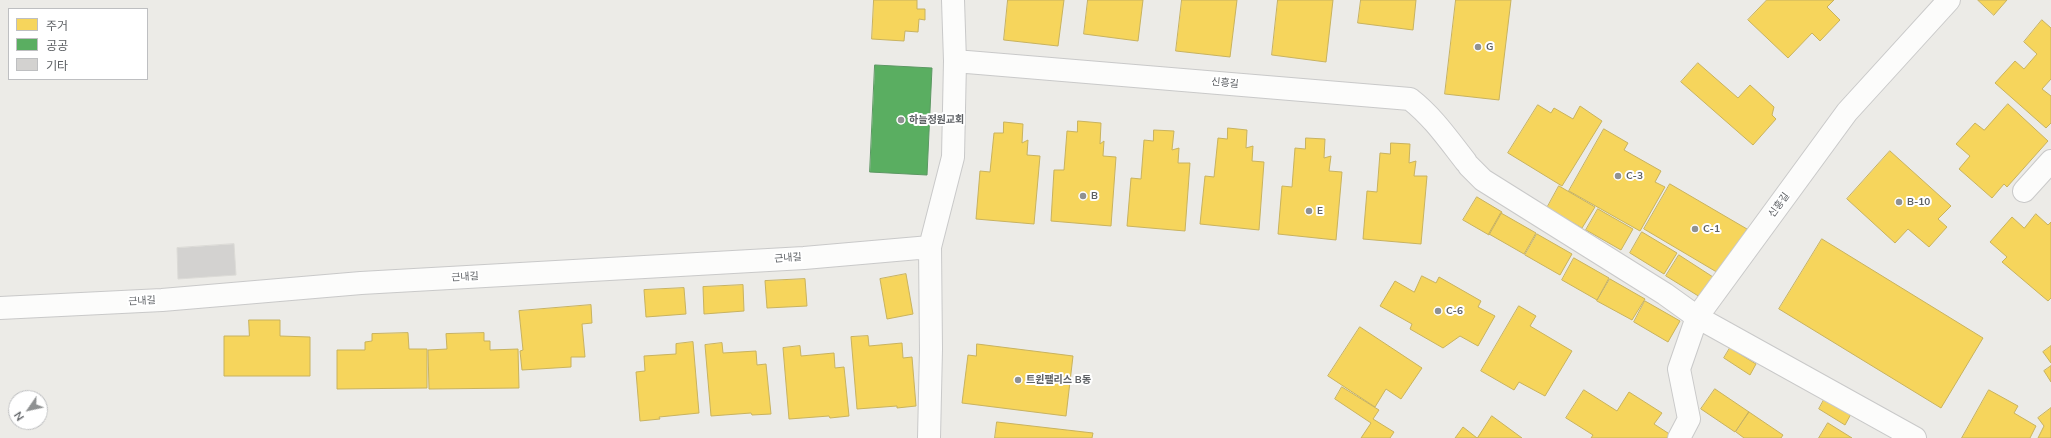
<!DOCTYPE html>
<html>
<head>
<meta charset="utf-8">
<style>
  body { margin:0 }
  #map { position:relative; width:2051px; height:438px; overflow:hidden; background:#ecebe7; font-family:Mulish,"Noto Sans KR",sans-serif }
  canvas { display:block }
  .legend { position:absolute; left:8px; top:8px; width:140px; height:72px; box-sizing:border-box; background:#fff; border:1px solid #bebfc1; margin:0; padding:5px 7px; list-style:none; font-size:12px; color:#5d6064 }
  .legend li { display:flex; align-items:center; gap:8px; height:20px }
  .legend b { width:20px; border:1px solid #bebfc1 }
  .north { position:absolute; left:8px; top:390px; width:40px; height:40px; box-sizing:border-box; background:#fff; border:1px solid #bebfc1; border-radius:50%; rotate:236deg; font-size:11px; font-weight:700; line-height:16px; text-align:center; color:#5d6064 }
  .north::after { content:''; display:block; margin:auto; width:14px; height:18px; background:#8f9192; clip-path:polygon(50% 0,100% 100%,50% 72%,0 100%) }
</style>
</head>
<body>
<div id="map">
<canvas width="2051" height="438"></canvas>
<ul class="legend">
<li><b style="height:11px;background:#f6d55c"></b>주거</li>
<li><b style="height:11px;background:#5aae61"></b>공공</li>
<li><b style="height:11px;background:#d3d2d0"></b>기타</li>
</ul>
<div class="north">N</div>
</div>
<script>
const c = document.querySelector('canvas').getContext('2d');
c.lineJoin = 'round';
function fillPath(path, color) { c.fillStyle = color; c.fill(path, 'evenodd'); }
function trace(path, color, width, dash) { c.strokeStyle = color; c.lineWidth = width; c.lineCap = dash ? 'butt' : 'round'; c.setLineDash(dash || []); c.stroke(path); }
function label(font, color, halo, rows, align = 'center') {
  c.font = font + ' Mulish,"Noto Sans KR",sans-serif'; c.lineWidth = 4; c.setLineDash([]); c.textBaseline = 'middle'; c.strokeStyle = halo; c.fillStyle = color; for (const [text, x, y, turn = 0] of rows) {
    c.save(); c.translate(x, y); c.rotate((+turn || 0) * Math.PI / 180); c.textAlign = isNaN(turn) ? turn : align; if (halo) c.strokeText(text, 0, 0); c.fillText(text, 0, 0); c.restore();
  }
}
const homes = new Path2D(`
  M874 0H917V9H925V20L919 19 918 32 905 31 904 41 872 39Z
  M1008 0H1064L1058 46 1004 40Z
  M1088 0H1143L1138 41 1084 34Z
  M1182 0H1237L1230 57 1176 51Z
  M1278 0H1333L1326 62 1272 55Z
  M1361 0H1416L1413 30 1358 23Z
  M1456 0H1511L1499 100 1445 94Z
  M1767 0H1834L1827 7 1840 20 1820 41 1812 33 1788 58 1748 20Z
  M1978 0H2007L1994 15Z
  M2042 20 2051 28V79L2042 89 2051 96V123L2046 128 1995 83 2015 61 2024 69 2037 54 2024 42Z
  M1698 63 1738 98 1750 85 1774 107 1772 115 1776 119 1753 145 1681 82Z
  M2008 104 2048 141 2007 187 2004 184 1992 198 1959 169 1970 156 1956 144 1975 123 1984 130Z
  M1538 105 1551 113 1554 108 1573 119 1580 106 1602 121 1562 186 1508 153Z
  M1078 121 1101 123 1100 144 1104 141 1103 156 1116 157 1111 226 1051 221 1054 170H1064L1067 131 1077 132Z
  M1004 122 1023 124 1022 143 1028 140 1027 155 1040 156 1034 224 976 219 980 171 990 172 994 133H1003Z
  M1228 128 1247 130 1246 148 1253 146 1252 161 1264 162 1259 230 1200 224 1205 176 1214 177 1218 138 1227 139Z
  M1604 129 1628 143 1624 150 1661 171 1655 182 1665 187 1640 231 1569 191Z
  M1154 130 1174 131 1172 150 1179 148 1178 163H1190L1185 231 1127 226 1131 178 1141 179 1144 140 1153 141Z
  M1306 138 1325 139 1324 158 1331 156 1329 171 1342 172 1336 240 1278 234 1282 186 1292 187 1295 148 1305 149Z
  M1391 143 1410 144 1409 163 1416 161 1414 176H1427L1421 244 1363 239 1367 191 1377 192 1380 153 1390 154Z
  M1890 151 1951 206 1938 219 1947 227 1929 247 1908 229 1895 243 1847 199Z
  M1670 184 1747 229 1720 274 1644 229Z
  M1559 186 1595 207 1582 228 1547 208Z
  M1477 197 1502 212 1489 235 1463 220Z
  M1598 209 1633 229 1621 250 1586 230Z
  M1501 213 1536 233 1524 254 1489 234Z
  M2036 214 2048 225 2051 222V298L2048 301 2002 262 2007 257 1990 242 2012 217 2024 228Z
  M1642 232 1677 253 1664 274 1630 253Z
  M1537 234 1572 254 1560 275 1525 255Z
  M1822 239 1983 338 1941 408 1779 309Z
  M1679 255 1713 277 1700 297 1666 276Z
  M1574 258 1609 278 1597 300 1562 280Z
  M906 274 913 314 887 319 880 279Z
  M1422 276 1436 283 1439 277 1481 301 1478 307 1495 316 1478 346 1460 336 1443 348 1410 329 1412 324 1380 306 1395 281 1414 292Z
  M805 279 807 306 767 308 765 281Z
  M1610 279 1645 299 1632 320 1597 301Z
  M743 285 744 311 704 314 703 287Z
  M684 288 686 314 646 317 644 290Z
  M1645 301 1680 321 1668 342 1634 322Z
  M591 305 592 323 582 324 585 357H571V367L522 370 520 351 523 350 519 311Z
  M1519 306 1536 316 1530 326 1572 351 1545 396 1519 382 1514 390 1481 371Z
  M249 320H280V336L310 337V376H224V336H249Z
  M1360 327 1422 368 1401 399 1386 389 1375 407 1328 376Z
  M408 333 409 349H427V388L337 389V350H365V342L372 341V334Z
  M484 333V341H490V350L518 349 519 388 429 389 428 350 447 349 446 334Z
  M868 336 869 346 902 343 903 358 912 357 916 406 897 408V406L857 409 851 337Z
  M693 342 699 413 659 417 660 419 640 421 636 372 645 371 644 356 676 354V344Z
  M722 343 723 353 756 351 757 365 766 364 771 414 752 415 751 413 711 416 705 345Z
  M977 344 1073 356 1066 416 962 403 968 355 976 356Z
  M800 346 801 356 834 353 835 368 844 367 849 416 830 418 829 416 789 419 783 348Z
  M2051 346V363L2043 352Z
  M1730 348 1756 364 1750 375 1724 358Z
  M2051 366V382L2044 371Z
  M1342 387 1379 410 1373 419 1394 432 1390 438H1361L1371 423 1335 399Z
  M1715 389 1749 412 1735 432 1701 409Z
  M1584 390 1617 411 1629 392 1662 413 1654 424 1671 435 1669 438H1591L1593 435 1566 418Z
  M1989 390 2018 406 2014 413 2036 426 2030 438H1962Z
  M1825 398 1851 414 1845 425 1819 409Z
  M2051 408V438H2038L2044 426 2038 418Z
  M1749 412 1783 435 1781 438H1744L1736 432Z
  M1492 416 1522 438H1455L1463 427 1477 438Z
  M997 422 1093 433 1092 438H995Z
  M1828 423 1852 438H1819Z`);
fillPath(homes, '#f6d55c');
trace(homes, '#c8b25e', 1);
const public = new Path2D(`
  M875 65 932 68 927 175 870 172Z`);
fillPath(public, '#5aae61');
trace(public, '#5b9762', 1);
const building = new Path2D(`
  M234 244 236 275 178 279 177 248Z`);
fillPath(building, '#d3d2d0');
trace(building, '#dbdad6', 1);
const street = new Path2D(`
  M955 61 1410 99C1433 117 1448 139 1466 162
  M1469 166 1483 180 1665 294 1697 317 1915 438
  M2024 191 2051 161
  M0 308 162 300 361 283 804 258 930 247
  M929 438 931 349 930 247 953 157 955 61 953 0
  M1679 438 1689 419 1679 369 1697 317 1847 112 1949 0`);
trace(street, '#c9c9c9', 24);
trace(street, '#fcfcfb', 22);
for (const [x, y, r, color] of [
  [1478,47,4,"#8f9192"],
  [901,120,4,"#8f9192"],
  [1618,176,4,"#8f9192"],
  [1083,196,4,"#8f9192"],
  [1899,202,4,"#8f9192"],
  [1309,211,4,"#8f9192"],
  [1695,229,4,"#8f9192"],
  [1438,311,4,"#8f9192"],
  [1018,380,4,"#8f9192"]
]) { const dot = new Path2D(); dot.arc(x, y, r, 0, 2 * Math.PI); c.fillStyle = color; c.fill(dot); trace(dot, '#fff', 1.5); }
label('bold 10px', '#5d6064', '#fff', [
  ["G",1486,47],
  ["하늘정원교회",909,120],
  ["C-3",1626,176],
  ["B",1091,196],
  ["B-10",1907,202],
  ["E",1317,211],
  ["C-1",1703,229],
  ["C-6",1446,311],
  ["트윈팰리스 B동",1026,380]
], 'left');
label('10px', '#5d6064', '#fff', [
  ["신흥길",1225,83,5],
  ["신흥길",1779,205,-54],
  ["근내길",788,258,-4],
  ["근내길",465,277,-3],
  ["근내길",142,301,-3]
]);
</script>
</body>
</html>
